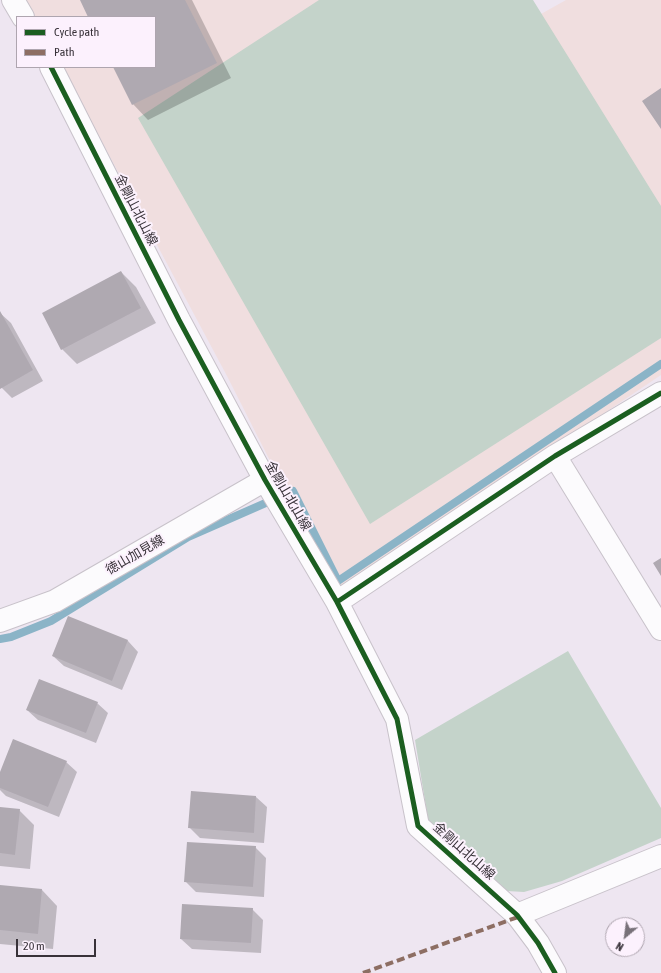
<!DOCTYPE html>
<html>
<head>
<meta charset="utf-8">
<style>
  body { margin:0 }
  #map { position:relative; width:661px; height:973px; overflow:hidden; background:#eee6f1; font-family:"Asap Condensed",sans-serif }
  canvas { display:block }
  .legend { position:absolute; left:16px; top:16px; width:140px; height:52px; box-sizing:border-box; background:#fcf1fd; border:1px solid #aea5af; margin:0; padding:5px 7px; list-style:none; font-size:12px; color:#383239 }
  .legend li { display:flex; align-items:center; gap:8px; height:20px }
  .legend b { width:20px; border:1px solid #aea5af }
  .north { position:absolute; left:605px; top:917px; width:40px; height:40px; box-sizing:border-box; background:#fcf1fd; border:1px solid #aea5af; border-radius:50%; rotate:209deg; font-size:11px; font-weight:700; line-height:16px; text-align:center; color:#383239 }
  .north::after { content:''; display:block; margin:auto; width:14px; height:18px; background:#787179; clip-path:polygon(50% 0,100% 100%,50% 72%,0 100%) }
  .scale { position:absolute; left:16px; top:939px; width:80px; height:18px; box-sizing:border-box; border:2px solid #383239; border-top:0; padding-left:5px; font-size:12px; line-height:14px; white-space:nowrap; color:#383239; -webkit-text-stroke:3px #fcf1fd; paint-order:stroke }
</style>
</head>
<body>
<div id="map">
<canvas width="661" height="973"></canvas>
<ul class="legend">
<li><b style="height:5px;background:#1b5e20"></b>Cycle path</li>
<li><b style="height:5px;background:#8d6e63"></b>Path</li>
</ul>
<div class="north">N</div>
<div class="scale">20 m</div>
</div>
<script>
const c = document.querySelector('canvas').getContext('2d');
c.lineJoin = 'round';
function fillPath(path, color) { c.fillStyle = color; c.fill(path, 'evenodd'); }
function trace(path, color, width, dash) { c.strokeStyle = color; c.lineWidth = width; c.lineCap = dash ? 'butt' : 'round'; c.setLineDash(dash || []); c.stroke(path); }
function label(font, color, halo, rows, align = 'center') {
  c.font = font + ' "Asap Condensed","Noto Sans JP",sans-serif'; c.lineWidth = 4; c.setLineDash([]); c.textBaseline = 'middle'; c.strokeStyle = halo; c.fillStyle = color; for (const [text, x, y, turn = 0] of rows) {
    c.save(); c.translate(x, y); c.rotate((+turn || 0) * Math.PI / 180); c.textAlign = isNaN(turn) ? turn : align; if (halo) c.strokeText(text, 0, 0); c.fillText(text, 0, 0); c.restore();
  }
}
fillPath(new Path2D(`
  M26 0H519L532 19 566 0H661V375L337 593 227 376 62 67H155V17H35Z`), '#f0dedf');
fillPath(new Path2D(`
  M319 0H533L661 206V338L370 524 138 118Z
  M568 651 661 808V838L562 881 524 892 490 890 428 819 415 740Z`), '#c4d3ca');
fillPath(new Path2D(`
  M81 0H192L231 78 148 120 133 104 114 67H155V17H89Z
  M121 272 136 287 156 323 77 364 62 349Z
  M0 313 11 323 43 381 12 398 0 386Z
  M69 617 128 641 138 652 122 690 64 666 53 656Z
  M97 703 108 713 96 743 38 720 27 710Z
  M66 762 77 772 59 817 6 796 0 790V774Z
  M192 792 256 797 267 807 264 843 200 838 189 827Z
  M0 808 19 810 34 825 30 869 0 866Z
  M255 847 266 858 264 897 196 892 186 882Z
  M0 886 42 890 57 906 53 949 0 944Z
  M252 909 263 920 261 953 192 949 181 939Z`), '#0003');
trace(new Path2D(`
  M0 639 11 637 51 621 188 537 293 491 338 581 661 364`), '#8bb4c7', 8);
fillPath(new Path2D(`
  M80 0H185L217 63 132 105 113 67H155V17H88Z
  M661 88V129L642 101Z
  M121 271 141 308 61 350 42 313Z
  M0 311 33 370 0 389Z
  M661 558V576L653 563Z
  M68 616 128 640 112 681 52 656Z
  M39 679 98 702 86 733 26 710Z
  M13 739 67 761 48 807 0 788V772Z
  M191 791 256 796 254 833 188 828Z
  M0 807 20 809 15 855 0 853Z
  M187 842 256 846 253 887 184 882Z
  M0 885 42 889 38 934 0 930Z
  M182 904 253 908 251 943 180 939Z`), '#afa9b1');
const street = new Path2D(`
  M13 0 23 17
  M51 67 179 320 265 480 337 602 397 719 418 826 517 915 538 943 555 973
  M555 456 661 629
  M337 602 555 456 661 393`);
const secondary = new Path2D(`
  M0 621 55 601 265 480
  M517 915 661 856`);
trace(street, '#c8c2ca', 24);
trace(secondary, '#c8c2ca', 24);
trace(street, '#fcfbfd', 22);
trace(secondary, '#fcfbfd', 22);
trace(new Path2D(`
  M363 973 518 917`), '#8d6e63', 4, [8, 4]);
trace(new Path2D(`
  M51 67 179 320 265 480 337 602 397 719 418 826 517 915 538 943 555 973
  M337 602 555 456 661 393`), '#1b5e20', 5);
label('13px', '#383239', '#fcf1fd', [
  ["金剛山北山線",136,210,63],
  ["金剛山北山線",288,496,60],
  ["徳山加見線",135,555,-30],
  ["金剛山北山線",464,851,42]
]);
</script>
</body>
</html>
